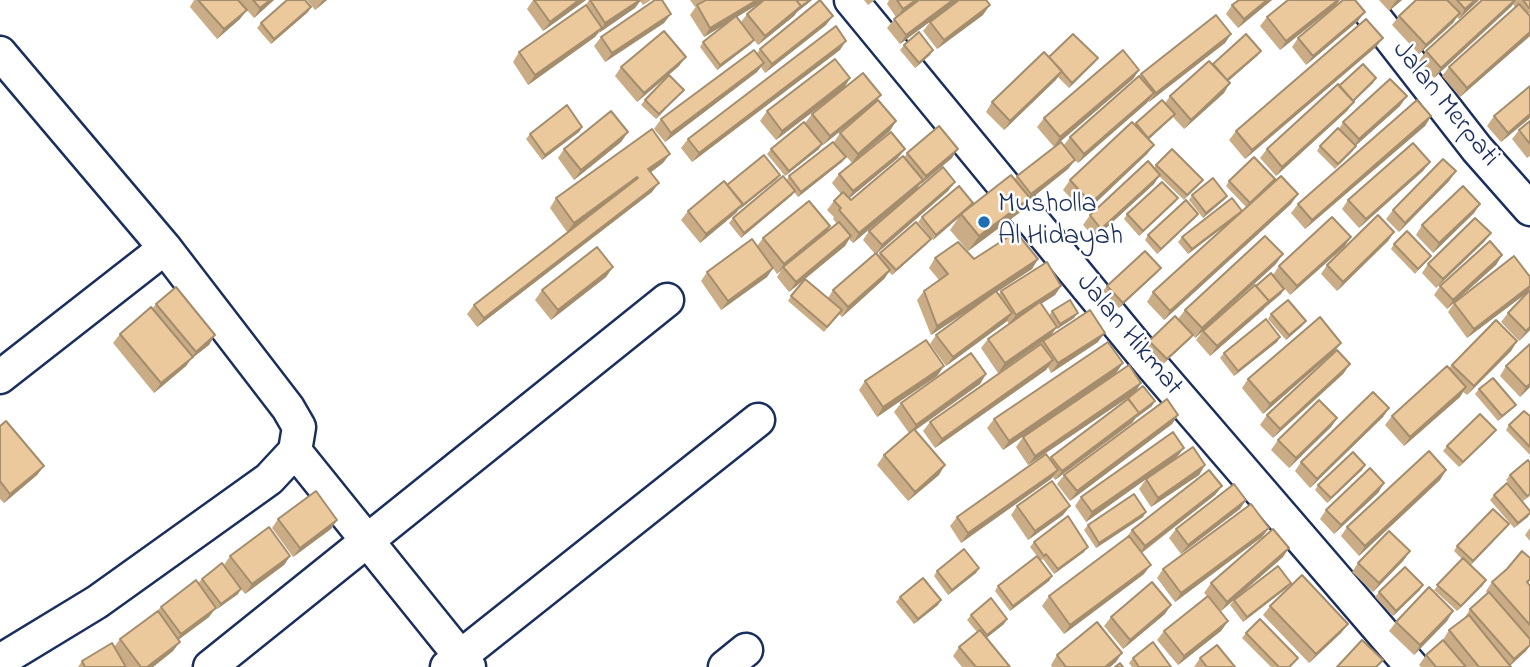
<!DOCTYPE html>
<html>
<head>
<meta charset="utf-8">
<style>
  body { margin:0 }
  canvas { display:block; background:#fff }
</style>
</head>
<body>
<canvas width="1530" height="667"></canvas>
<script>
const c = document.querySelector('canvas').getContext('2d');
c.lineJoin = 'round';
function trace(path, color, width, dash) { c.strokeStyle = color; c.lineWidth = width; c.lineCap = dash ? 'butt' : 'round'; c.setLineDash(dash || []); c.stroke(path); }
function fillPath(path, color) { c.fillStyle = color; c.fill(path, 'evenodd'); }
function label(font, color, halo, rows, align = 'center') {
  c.font = font + ' "Indie Flower",sans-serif'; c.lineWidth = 5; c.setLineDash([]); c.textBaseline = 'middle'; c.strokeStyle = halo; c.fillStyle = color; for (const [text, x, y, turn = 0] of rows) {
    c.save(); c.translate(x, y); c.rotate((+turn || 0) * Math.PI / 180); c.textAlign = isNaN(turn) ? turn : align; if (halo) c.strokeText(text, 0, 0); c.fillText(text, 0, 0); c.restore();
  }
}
const minor = new Path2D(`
  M851 0 1150 363 1412 667
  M1361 0 1477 149 1530 209
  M0 53 165 248 288 408 299 427 295 451 269 479 97 602 0 661
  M0 377 165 248
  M295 451 469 667
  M210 667 667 300
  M447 667 758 420
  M725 667 746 650`);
trace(minor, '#1b2f5e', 37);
trace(minor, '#fff', 32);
fillPath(new Path2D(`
  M194 0H238L240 19 217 39 190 7Z
  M238 0H274L254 18Z
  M307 0H327L315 10Z
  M533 0H586L543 31 527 9Z
  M589 0H651L643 5 640 1 635 8 599 32 595 37 528 85 513 62 519 52 585 6Z
  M690 0H704L695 7Z
  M706 0H812L797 12 794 16 758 45 754 40 751 44 717 70 700 47 703 42 729 22 704 37 690 15 697 5ZM760 3 747 14 741 22 737 17Z
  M864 0H875L868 5Z
  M889 0H986L983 15 937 49 923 31 930 22 947 9 900 44 887 28 896 17 887 4Z
  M1239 0H1272L1238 28 1226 14 1232 5Z
  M1288 0H1340L1335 6 1280 50 1260 26 1267 17Z
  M1379 0H1402L1389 11Z
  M1416 0H1479L1459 19 1457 17 1453 23 1419 54 1392 25 1399 16Z
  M1482 0H1530V13L1528 14 1530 16V36L1460 97 1442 76 1449 67 1516 8 1513 4 1434 78 1419 61 1426 51Z
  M308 12 271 44 257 28 261 23Z
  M671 14 664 23 605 62 594 46 601 37Z
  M1358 21 1306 65 1292 47 1298 38Z
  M826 25 765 73 761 67 757 72 665 142 654 129 661 119 757 53 760 49Z
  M1231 34 1225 43 1149 102 1148 101 1078 163 1074 159 1075 160 1068 169 1028 201 1019 213 968 251 950 230 959 217 933 240 918 222 922 217 973 203 971 207 1015 179 1017 176 1064 145 1070 137 1141 74Z
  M904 45 930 55 915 68 900 50Z
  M1376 47 1245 159 1229 140 1236 131Z
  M840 50 692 162 681 148 688 139Z
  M1261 51 1257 56 1228 81 1224 93 1184 129 1173 117 1148 139 1154 145 1147 154 1085 213 1063 190 1070 180 1136 123 1165 103 1170 96 1212 64Z
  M1049 57 1094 63 1069 88 1058 77 1004 130 986 112 992 102Z
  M679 66 637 102 615 76 621 67Z
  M1139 70 1133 79 1054 147 1037 127 1044 118Z
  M850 78 844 88 776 140 760 121 767 111Z
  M1376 78 1373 83 1353 102 1347 111 1276 176 1260 158 1267 149 1339 86Z
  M1530 86V118L1501 142 1487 126 1494 116Z
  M684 90 680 94 656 119 641 105 645 100Z
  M875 103 890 131 852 163 834 142 840 133 867 110 823 145 805 123 812 114Z
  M1400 106 1355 146 1353 151 1335 169 1317 151 1320 146 1339 129 1343 122Z
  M1431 116 1425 126 1305 229 1291 213 1298 204Z
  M1530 121V156L1527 158 1512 139 1519 130Z
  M582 127 579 132 542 160 526 139 530 134Z
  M628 132 621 142 574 180 558 158 564 149Z
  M771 149H819L785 176 767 154Z
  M907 153 952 158 919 185 916 190 853 243 849 239 845 246 789 292 777 277 781 271 777 274 773 268 767 277 721 310 701 281 707 272 757 246 763 238 830 226 827 232 837 224 833 219 834 217 827 210 834 201 841 194 832 183 839 174 898 158 849 198 851 200 904 158Z
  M846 157 842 162 798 197 794 192 791 196 741 238 729 223 733 218 786 181 789 176Z
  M663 163 651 172 652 192 477 327 467 314 474 305 567 232 550 208 556 198Z
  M1156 165 1199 185 1184 200 1159 176 1154 184 1095 238 1083 225 1090 215 1154 168Z
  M1423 171 1359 228 1342 209 1348 200Z
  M1456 171 1449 181 1399 232 1386 219 1393 210Z
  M780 175 776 180 739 209 736 213 700 243 681 220 688 211 727 185Z
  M1229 181 1271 184 1255 200 1291 204 1164 320 1147 302 1153 292 1235 218 1188 254 1178 242 1182 237 1242 211 1239 214 1247 208 1226 186Z
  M955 182 948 191 876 254 879 256 880 253 927 244 892 275 889 272 884 279 842 317 839 314 824 332 788 301 791 296 828 298 833 290 875 254 863 240 869 231Z
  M1192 195 1227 196 1224 200 1203 218 1189 200Z
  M1178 198 1174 203 1139 236 1124 219 1127 214Z
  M1480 204 1474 213 1433 253 1416 235 1422 225Z
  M1198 214 1195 218 1157 254 1145 240 1148 235Z
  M1394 232 1388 241 1337 291 1321 274 1327 265Z
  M1491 233 1484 242 1436 288 1422 273 1428 264Z
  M1351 237 1344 247 1290 295 1280 283 1281 294 1210 356 1196 340 1202 332 1195 338 1193 335 1189 340 1163 364 1146 346 1149 341 1178 319 1185 310 1276 264 1210 324 1256 286 1273 275 1279 266Z
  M1394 244 1431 256 1415 274 1391 249Z
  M1502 255 1496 265 1447 309 1434 295 1440 286Z
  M935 258 1038 259 1032 269 997 292 999 294 1001 291 1061 286 1055 295 1041 304 1049 316 1052 311 1074 318 1057 329 1056 328 1051 336 1098 342 1051 373 1048 367 1046 370 935 448 923 431 930 422 1042 342 998 373 981 348 988 339 1009 324 1007 321 946 366 930 344 936 335 975 306 931 335 917 300 924 291 939 280 929 268Z
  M613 267 606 277 551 320 535 300 542 290Z
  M1157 273 1119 308 1103 291 1107 286Z
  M1530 277V288L1528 292 1467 338 1448 312 1454 303Z
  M1530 290V330L1519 341 1501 322 1508 313Z
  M156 304 215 335 209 345 191 359 186 366 154 393 113 343 120 334 152 309Z
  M1271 314 1306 321 1302 326 1286 340 1268 319Z
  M1280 337 1277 342 1234 376 1220 358 1224 353Z
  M1517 341 1511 351 1467 395 1463 392 1460 397 1404 446 1385 425 1392 416 1449 368 1452 365Z
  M1530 344V387L1520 397 1500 376 1506 366Z
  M1334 352 1263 414 1242 388 1248 379Z
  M1123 363 1116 373 1003 450 987 428 994 419Z
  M1350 364 1343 374 1273 438 1260 425 1267 415Z
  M944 366 937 376 877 417 859 390 865 381Z
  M986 374 980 384 915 430 939 475 908 501 877 465 884 455 909 433 894 412 901 403Z
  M1479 389 1516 405 1512 409 1498 421 1475 394Z
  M1134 393 1028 465 1016 447 1023 437 1135 393 1152 406 1136 418 1132 423 1055 480 1053 477 1051 479 961 543 950 526 957 517 1049 459Z
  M1389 408 1383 417 1310 488 1295 471 1301 462Z
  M1178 415 1172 424 1070 501 1057 484 1064 475Z
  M1530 416V455L1506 430 1509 425Z
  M1337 418 1331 427 1289 468 1271 450 1278 440Z
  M0 426 44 466 37 475 4 503 0 499Z
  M1492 435 1459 467 1443 451 1447 446Z
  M1177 457 1086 522 1075 506 1081 497Z
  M1205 465 1199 475 1151 507 1139 489 1146 479Z
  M1365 465 1362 470 1327 503 1315 490 1318 485Z
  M1446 470 1440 480 1359 556 1341 536 1347 527Z
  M1510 475 1530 496 1523 501 1506 480Z
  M1384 483 1378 493 1334 534 1320 519 1326 510Z
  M1222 486 1215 495 1142 553 1144 574 1064 634 1042 606 1049 596 1126 538 1132 530Z
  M1494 495 1530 511V514L1514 528 1490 500Z
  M1246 500 1240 509 1181 554 1169 538 1176 529Z
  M1017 506H1070L1063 515 1028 540 1011 515Z
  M1143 517 1096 548 1084 530 1088 525Z
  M278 519 337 520 331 529 293 557 272 528Z
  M1269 528 1262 537 1175 602 1157 578 1163 569Z
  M1530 528V541L1525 535Z
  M1505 529 1470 565 1483 585 1457 611 1434 590 1462 559 1454 551 1457 546Z
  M1034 542 1084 552 1054 574 1043 559 1040 561 1052 576 1049 581 1010 611 995 591 998 586 1037 556 1030 547Z
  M1410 551 1403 561 1373 592 1352 572 1358 563Z
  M230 556H290L284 565 245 594 226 569 238 594 217 609 202 588 209 617 178 640 173 651 153 667H127L121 658 126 667H78L82 661 114 647 120 639 157 611 161 607 198 583 202 579 224 565Z
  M1283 557 1234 600 1291 583 1287 588 1243 622 1230 605 1234 600 1221 611 1213 603 1228 621 1221 631 1178 665 1157 640 1164 631 1207 596 1204 593 1211 583Z
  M1530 558V580L1528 583 1530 586V646L1526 651 1510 666 1511 667H1421L1419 665 1426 655 1443 640 1449 630 1464 619 1470 609 1487 593 1486 591 1492 582Z
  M979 568 976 573 948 595 934 576 937 571Z
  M1420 590 1393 616 1375 597 1379 592Z
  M900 597 938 605 914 624 896 602Z
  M1270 606 1348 624 1341 633 1309 663 1263 615Z
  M1453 611 1447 621 1414 655 1389 631 1396 622Z
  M1165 614 1123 649 1104 626 1111 617Z
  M971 615 1004 624 986 638 1010 667H962L953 656 959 647 977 632 967 620Z
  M1246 633 1298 658 1291 667H1271L1242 638Z
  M1057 655 1116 662 1110 667H1052L1051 665Z
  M1133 658 1171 667H1132L1129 663Z
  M1200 658 1235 667H1194Z`), '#caad86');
fillPath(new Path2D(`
  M270 0H274L254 18 260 8Z
  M323 0H327L315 10Z
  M579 0H586L543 31 550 22Z
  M640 0H641L635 8 599 33 605 23Z
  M757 0H765L704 37 710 28Z
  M810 0H812L797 12 794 16 758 45 765 36 801 6Z
  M916 0H923L897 18 903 9Z
  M953 0H959L900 44 906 35Z
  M1267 0H1272L1238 28 1244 19Z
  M1338 0H1340L1335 6 1280 50 1286 41Z
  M1397 0H1402L1389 11 1395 2Z
  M1475 0H1479L1459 19 1465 9Z
  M1515 0H1516L1511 7 1434 78 1441 68Z
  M990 5 983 15 937 49 944 40Z
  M311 7 308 12 271 44 274 39Z
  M247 10 240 19 217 39 224 29Z
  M1365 12 1358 21 1306 65 1313 56Z
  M1460 13 1453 23 1419 54 1426 45Z
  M671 14 664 23 605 62 612 53Z
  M833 16 826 25 765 73 772 64Z
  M602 28 595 37 528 85 535 75Z
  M1530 32V36L1460 97 1467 88Z
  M1231 34 1225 43 1149 102 1156 93Z
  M1383 38 1376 47 1245 159 1252 150Z
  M754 40 751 44 717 70 720 65Z
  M846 41 840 50 692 162 699 153Z
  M933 50 930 55 915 68 919 63Z
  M1261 51 1257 56 1224 85 1227 80Z
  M686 57 679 66 637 102 644 93Z
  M1098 58 1094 63 1069 88 1072 83Z
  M764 63 757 72 665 142 671 133Z
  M1139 70 1133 79 1054 147 1060 137Z
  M1062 71 1056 80 1004 130 1010 121Z
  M850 78 844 88 776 140 782 131Z
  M1376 78 1373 83 1349 106 1352 101Z
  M1230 83 1224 93 1184 129 1191 120Z
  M684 90 680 94 656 119 659 114Z
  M1154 93 1147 103 1078 163 1084 154Z
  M881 95 874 104 823 145 830 136Z
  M1407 96 1400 106 1352 149 1359 139Z
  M1354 102 1347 111 1276 176 1282 167Z
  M1175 114 1171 119 1145 143 1148 138Z
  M1530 114V118L1501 142 1508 133Z
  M1431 116 1425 126 1305 229 1312 220Z
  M896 121 890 131 852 163 858 154Z
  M582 127 579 132 542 160 545 155Z
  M628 132 621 142 574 180 581 170Z
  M822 144 819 149 785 176 789 171Z
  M1154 145 1147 154 1085 213 1091 203Z
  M905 149 898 158 846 201 853 191Z
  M958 149 952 158 920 185 926 176Z
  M670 154 663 163 642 179 648 169Z
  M846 157 842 162 798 197 801 192Z
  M1075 160 1068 169 1028 201 1019 213 968 251 979 236 1027 200 1031 194Z
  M1430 162 1423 171 1359 228 1366 219Z
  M1456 171 1449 181 1399 232 1405 223Z
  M780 175 776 180 739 210 743 205Z
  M1160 175 1154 184 1095 238 1101 229Z
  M637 177 631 186 567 232 574 223Z
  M923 180 916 190 853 243 859 233Z
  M955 182 948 191 875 255 882 245Z
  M659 183 652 192 477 327 484 318Z
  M795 191 791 196 741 238 744 233Z
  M1298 194 1291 204 1164 320 1170 311Z
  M1227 196 1224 200 1203 218 1206 213Z
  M1178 198 1174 203 1139 236 1143 231Z
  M973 203 970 208 933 240 936 235Z
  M743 204 736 213 700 243 706 234Z
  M1480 204 1474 213 1433 253 1439 243Z
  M1242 211 1238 216 1188 254 1192 249Z
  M1198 214 1195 218 1157 254 1161 249Z
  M830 226 824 236 783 267 777 274 784 264Z
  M1394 232 1388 241 1337 291 1343 282Z
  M1491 233 1484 242 1436 288 1443 279Z
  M851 236 845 246 789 292 796 282Z
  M1351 237 1344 247 1290 295 1297 286Z
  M931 239 927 244 892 275 896 270Z
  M1283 254 1276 264 1195 338 1202 328Z
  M1502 255 1496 265 1447 309 1453 300Z
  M1038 259 1032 269 931 335 937 326Z
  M613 267 606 277 551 320 558 310Z
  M773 268 767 277 721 310 728 301Z
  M1161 268 1157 273 1119 308 1123 303Z
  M890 270 884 279 842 317 848 307Z
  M1061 286 1055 295 1009 324 1016 315Z
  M1530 286V288L1528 292 1467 338 1474 329Z
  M1284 289 1281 294 1265 307 1268 302Z
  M1269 301 1263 310 1210 356 1217 346Z
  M1012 313 1006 322 946 366 953 357Z
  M1078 313 1074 318 1057 329 1060 324Z
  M1306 321 1302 326 1286 340 1289 335Z
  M1057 327 1050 336 998 373 1005 363Z
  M1530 327V330L1519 341 1526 331Z
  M1105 333 1098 342 1051 373 1058 363Z
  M215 335 209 345 191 359 186 366 154 393 161 383 191 358 196 352Z
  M1193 335 1189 340 1163 364 1167 359Z
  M1280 337 1277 342 1234 376 1238 371Z
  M1517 341 1511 351 1467 395 1474 386Z
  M1341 343 1334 352 1263 414 1270 404Z
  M1053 360 1046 370 935 448 942 439Z
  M1123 363 1116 373 1003 450 1009 441Z
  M1350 364 1343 374 1273 438 1280 429Z
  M944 366 937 376 877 417 883 407Z
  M986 374 980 384 910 434 916 425Z
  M1141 383 1135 393 1028 465 1035 456Z
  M1530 384V387L1520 397 1526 387Z
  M1466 387 1460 397 1404 446 1410 437Z
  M1155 401 1152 406 1136 418 1139 413Z
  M1516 405 1512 409 1498 421 1502 416Z
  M1389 408 1383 417 1310 488 1317 479Z
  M1139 413 1132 423 1055 480 1062 471Z
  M1178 415 1172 424 1070 501 1077 491Z
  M1337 418 1331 427 1289 468 1296 458Z
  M1496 430 1492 435 1459 467 1463 462Z
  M1184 448 1177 457 1086 522 1092 512Z
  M945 465 939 475 908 501 915 492Z
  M1205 465 1199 475 1151 507 1158 498Z
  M1365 465 1362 470 1327 503 1331 498Z
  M44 466 37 475 4 503 10 494Z
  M1058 470 1051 479 961 543 968 533Z
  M1446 470 1440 480 1359 556 1365 546Z
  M1384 483 1378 493 1334 534 1341 525Z
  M1222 486 1215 495 1138 555 1145 546Z
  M1246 500 1240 509 1181 554 1188 545Z
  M1070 506 1063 515 1028 540 1035 531Z
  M1146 512 1143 517 1096 548 1099 543Z
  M1530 513 1528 517 1514 528 1518 523Z
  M337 520 331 529 293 557 300 548Z
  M1509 524 1505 529 1470 566 1473 561Z
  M1269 528 1262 537 1175 602 1181 593Z
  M1088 547 1084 552 1054 574 1058 569Z
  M1289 548 1283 557 1221 611 1227 602Z
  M1410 551 1403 561 1373 592 1379 583Z
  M290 556 284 565 245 594 252 584Z
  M1151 565 1144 574 1064 634 1070 625Z
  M979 568 976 573 948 595 952 590Z
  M1052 576 1049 581 1010 611 1013 606Z
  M1486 580 1483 585 1457 611 1461 606Z
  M1291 583 1287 588 1243 622 1247 617Z
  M1423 585 1420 590 1393 616 1396 611Z
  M241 589 238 594 217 609 221 604Z
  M941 600 938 605 914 624 918 619Z
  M1171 605 1165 614 1123 649 1130 640Z
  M216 608 209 617 174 643 181 634Z
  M1453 611 1447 621 1414 655 1420 645Z
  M1007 619 1004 624 984 640 987 635Z
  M1228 621 1221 631 1178 665 1184 656Z
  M1348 624 1341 633 1309 663 1316 654Z
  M180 642 173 651 153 667H147Z
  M1530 645 1526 651 1508 667 1514 659Z
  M1122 653 1116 662 1110 667H1105Z`), '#a48d6d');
const building = new Path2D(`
  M198 0H238L247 10 224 29Z
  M253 0H270L260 8Z
  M287 0H305L311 7 274 39 261 23Z
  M534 0H579L550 22Z
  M590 0H640L605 23Z
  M655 0H662L671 14 612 53 601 37Z
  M706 0H757L710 28 697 5Z
  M764 0H796L801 6 765 36 747 14Z
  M796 0H810L799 8 801 6Z
  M820 0 833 16 772 64 760 49Z
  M897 0H916L903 9Z
  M919 0H953L906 35 894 19Z
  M959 0H986L990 5 944 40 930 22Z
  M1239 0H1267L1244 19 1232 5Z
  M1288 0H1338L1286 41 1267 17Z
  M1343 0H1355L1365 12 1313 56 1298 38Z
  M1416 0H1447L1460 13 1426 45 1399 16Z
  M1457 0H1475L1465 9Z
  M1482 0H1515L1441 68 1426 51Z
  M1523 0H1530V8H1529Z
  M1519 4 1530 16V32L1467 88 1449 67Z
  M586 5 602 28 535 75 519 52Z
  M1216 15 1231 34 1156 93 1141 74Z
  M736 16 754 40 720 65 703 42Z
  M1366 19 1383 38 1252 150 1236 131Z
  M836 26 846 41 699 153 688 139Z
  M664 31 686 57 644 93 621 67Z
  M919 32 933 50 919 63 904 45Z
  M1073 34 1098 58 1072 83 1049 57Z
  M1246 34 1261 51 1227 80 1213 64Z
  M754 50 764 63 671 133 661 119Z
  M1123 50 1139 70 1060 137 1044 118Z
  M1044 52 1062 71 1010 121 992 102Z
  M835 59 850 78 782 131 767 111Z
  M1209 61 1230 83 1191 120 1170 96Z
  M1363 64 1376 78 1353 101 1339 86Z
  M863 73 881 95 830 136 812 114Z
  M669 75 684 90 659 114 645 100Z
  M1139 76 1154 93 1084 154 1070 137Z
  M1390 79 1407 96 1359 139 1343 122Z
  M1338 84 1354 102 1282 167 1267 149Z
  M1530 86V114L1508 133 1494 116Z
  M878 100 896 121 858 154 840 133Z
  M1162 100 1175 114 1148 138 1136 123Z
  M1417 100 1431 116 1312 220 1298 204Z
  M567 105 582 127 545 155 530 134Z
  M611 111 628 132 581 170 564 149Z
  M1530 121V144L1519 130Z
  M804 122 822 144 789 171 771 149Z
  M1132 122 1154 145 1091 203 1070 180Z
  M939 126 958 149 926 176 907 153Z
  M1338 128 1356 146 1338 164 1320 146Z
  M652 129 670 154 648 169 659 183 484 318 474 305 638 178 637 177 574 223 556 198Z
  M891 132 905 149 853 191 839 174Z
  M833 142 846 157 801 192 789 176Z
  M1061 142 1075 160 1031 194 1017 176Z
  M1413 143 1430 162 1366 219 1348 200Z
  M1172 149 1203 180 1187 195 1156 165Z
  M764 155 780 175 743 205 727 185Z
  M903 156 923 180 859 233 839 210 841 208 834 201 843 192 851 200Z
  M1254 157 1275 179 1250 203 1229 181Z
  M1443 159 1456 171 1405 223 1393 210Z
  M1148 161 1160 175 1101 229 1090 215Z
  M943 167 955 182 882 245 869 231Z
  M1011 175 1030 198 979 236 961 214Z
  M783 176 795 191 744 233 733 218Z
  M1281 176 1298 194 1170 311 1153 292Z
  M1213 178 1227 196 1206 213 1192 195Z
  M724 181 743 204 706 234 688 211Z
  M1162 182 1178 198 1143 231 1127 214Z
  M959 186 973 203 936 235 922 217Z
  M1463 186 1480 204 1439 243 1422 225Z
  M1232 198 1242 211 1192 249 1182 237Z
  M1186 200 1198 214 1161 249 1148 235Z
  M809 201 830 226 784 264 763 238Z
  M1378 215 1394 232 1343 282 1327 265Z
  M1332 217 1351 237 1297 286 1279 266Z
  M1475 218 1491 233 1443 279 1428 264Z
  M839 222 851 236 796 282 783 267Z
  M916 222 931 239 896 270 880 253Z
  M1407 231 1431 256 1418 269 1394 244Z
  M1016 232 1038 259 937 326 924 291 948 274 935 258 958 242 974 259Z
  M1265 236 1283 254 1202 328 1185 310Z
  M752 239 773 268 728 301 707 272Z
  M1490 241 1502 255 1453 300 1440 286Z
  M597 247 613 267 558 310 542 290Z
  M1145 251 1161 268 1123 303 1107 286Z
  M876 253 890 270 848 307 833 290Z
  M1514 256 1530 277V286L1474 329 1454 303Z
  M1047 262 1061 286 1016 315 1001 291Z
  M1271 273 1284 289 1268 302 1269 301 1256 286Z
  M805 279 842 310 827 327 791 296Z
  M1255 285 1269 301 1217 346 1203 331Z
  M176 287 215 335 196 352 156 304Z
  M1530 290V327L1526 331 1508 313Z
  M996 291 1012 313 953 357 936 335Z
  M1070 300 1078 313 1060 324 1052 311Z
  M1288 300 1306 321 1289 335 1271 314Z
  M1040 302 1057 327 1005 363 988 339Z
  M151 307 193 357 161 383 120 334Z
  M1090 310 1105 333 1058 363 1043 341Z
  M1175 316 1193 335 1167 359 1149 341Z
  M1320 317 1341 343 1270 404 1248 379Z
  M1266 319 1280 337 1238 371 1224 353Z
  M1496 320 1517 341 1474 386 1452 365Z
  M926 340 944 366 883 407 865 381Z
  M1108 342 1123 363 1009 441 994 419Z
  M1041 344 1053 360 942 439 930 422Z
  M1530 344V384L1526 387 1506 366Z
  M1337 350 1350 364 1280 429 1267 415Z
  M971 353 986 374 916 425 901 403Z
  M1129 365 1141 383 1035 456 1023 437Z
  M1447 366 1466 387 1410 437 1392 416Z
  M1493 378 1516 405 1502 416 1479 389Z
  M1143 386 1155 401 1139 413 1128 398Z
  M1373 392 1389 408 1317 479 1301 462Z
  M1128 399 1139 413 1062 471 1051 457Z
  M1167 399 1178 415 1077 491 1064 475Z
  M1319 400 1337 418 1296 458 1278 440Z
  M1524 411 1530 416V447L1509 425Z
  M1480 414 1496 430 1463 462 1447 446Z
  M6 421 44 466 10 494 0 481V426Z
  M914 429 945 465 915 492 884 455Z
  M1173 432 1184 448 1092 512 1081 497Z
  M1193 447 1205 465 1158 498 1146 479Z
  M1429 451 1446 470 1365 546 1347 527Z
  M1353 452 1365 465 1331 498 1318 485Z
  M1046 454 1058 470 968 533 957 517Z
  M1528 460 1530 463V494L1527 496 1510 475Z
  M1370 468 1384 483 1341 525 1326 510Z
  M1209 470 1222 486 1145 546 1132 530Z
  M1052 481 1070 506 1035 531 1017 506Z
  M1507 483 1530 511V513L1518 523 1494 495Z
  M1234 484 1246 500 1188 545 1176 529Z
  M316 491 337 520 300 548 278 519Z
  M1134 494 1146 512 1099 543 1088 525Z
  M1251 504 1269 528 1181 593 1163 569Z
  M1493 509 1509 524 1473 561 1457 546Z
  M1068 516 1088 547 1058 569 1046 554 1044 556 1034 542Z
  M269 527 290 556 252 584 230 556Z
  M1273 529 1289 548 1227 602 1211 583Z
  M1389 531 1410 551 1379 583 1358 563Z
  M1129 536 1151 565 1070 625 1049 596Z
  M964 549 979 568 952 590 937 571Z
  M1522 551 1530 558V579L1527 582 1530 586V625L1492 582 1507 569Z
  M1037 556 1052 576 1013 606 998 586Z
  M1463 558 1486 580 1461 606 1437 585Z
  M222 563 241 589 221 604 202 579Z
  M1278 566 1291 583 1247 617 1234 600Z
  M1405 567 1423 585 1396 611 1379 592Z
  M1302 575 1348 624 1316 654 1270 606Z
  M923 578 941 600 918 619 900 597Z
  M196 580 216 608 181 634 161 607Z
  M1152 582 1171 605 1130 640 1111 617Z
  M1429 587 1453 611 1420 645 1396 622Z
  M1489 592 1530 639V645L1514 659 1470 609Z
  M1208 596 1228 621 1184 656 1164 631Z
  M991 598 1007 619 987 635 971 615Z
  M158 611 180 642 147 667H141L120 639Z
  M1469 615 1511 667H1479L1449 630Z
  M1260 619 1298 658 1289 667H1279L1246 633Z
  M1097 622 1122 653 1105 667H1066L1057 655Z
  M980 630 1010 667H976L959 647Z
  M1362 640 1383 660 1376 667H1337Z
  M1443 640 1466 667H1436L1426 655Z
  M1153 642 1171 667H1139L1133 658Z
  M112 643 126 667H85L82 661Z
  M1217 645 1235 667H1207L1200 658Z
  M1120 663 1123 667H1115Z`);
fillPath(building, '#ebc99c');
trace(building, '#a48d6d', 2);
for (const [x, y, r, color] of [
  [984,222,7,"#1f6fb2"]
]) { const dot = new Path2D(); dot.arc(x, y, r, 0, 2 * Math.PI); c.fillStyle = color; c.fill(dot); trace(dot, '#fff', 2.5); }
label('28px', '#1b2f5e', '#fff', [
  ["Jalan Merpati",1444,105,51],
  ["Jalan Hikmat",1128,336,50]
]);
label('28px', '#1b2f5e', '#fff', [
  ["Musholla",998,206],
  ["Al Hidayah",998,238]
], 'left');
</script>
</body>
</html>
